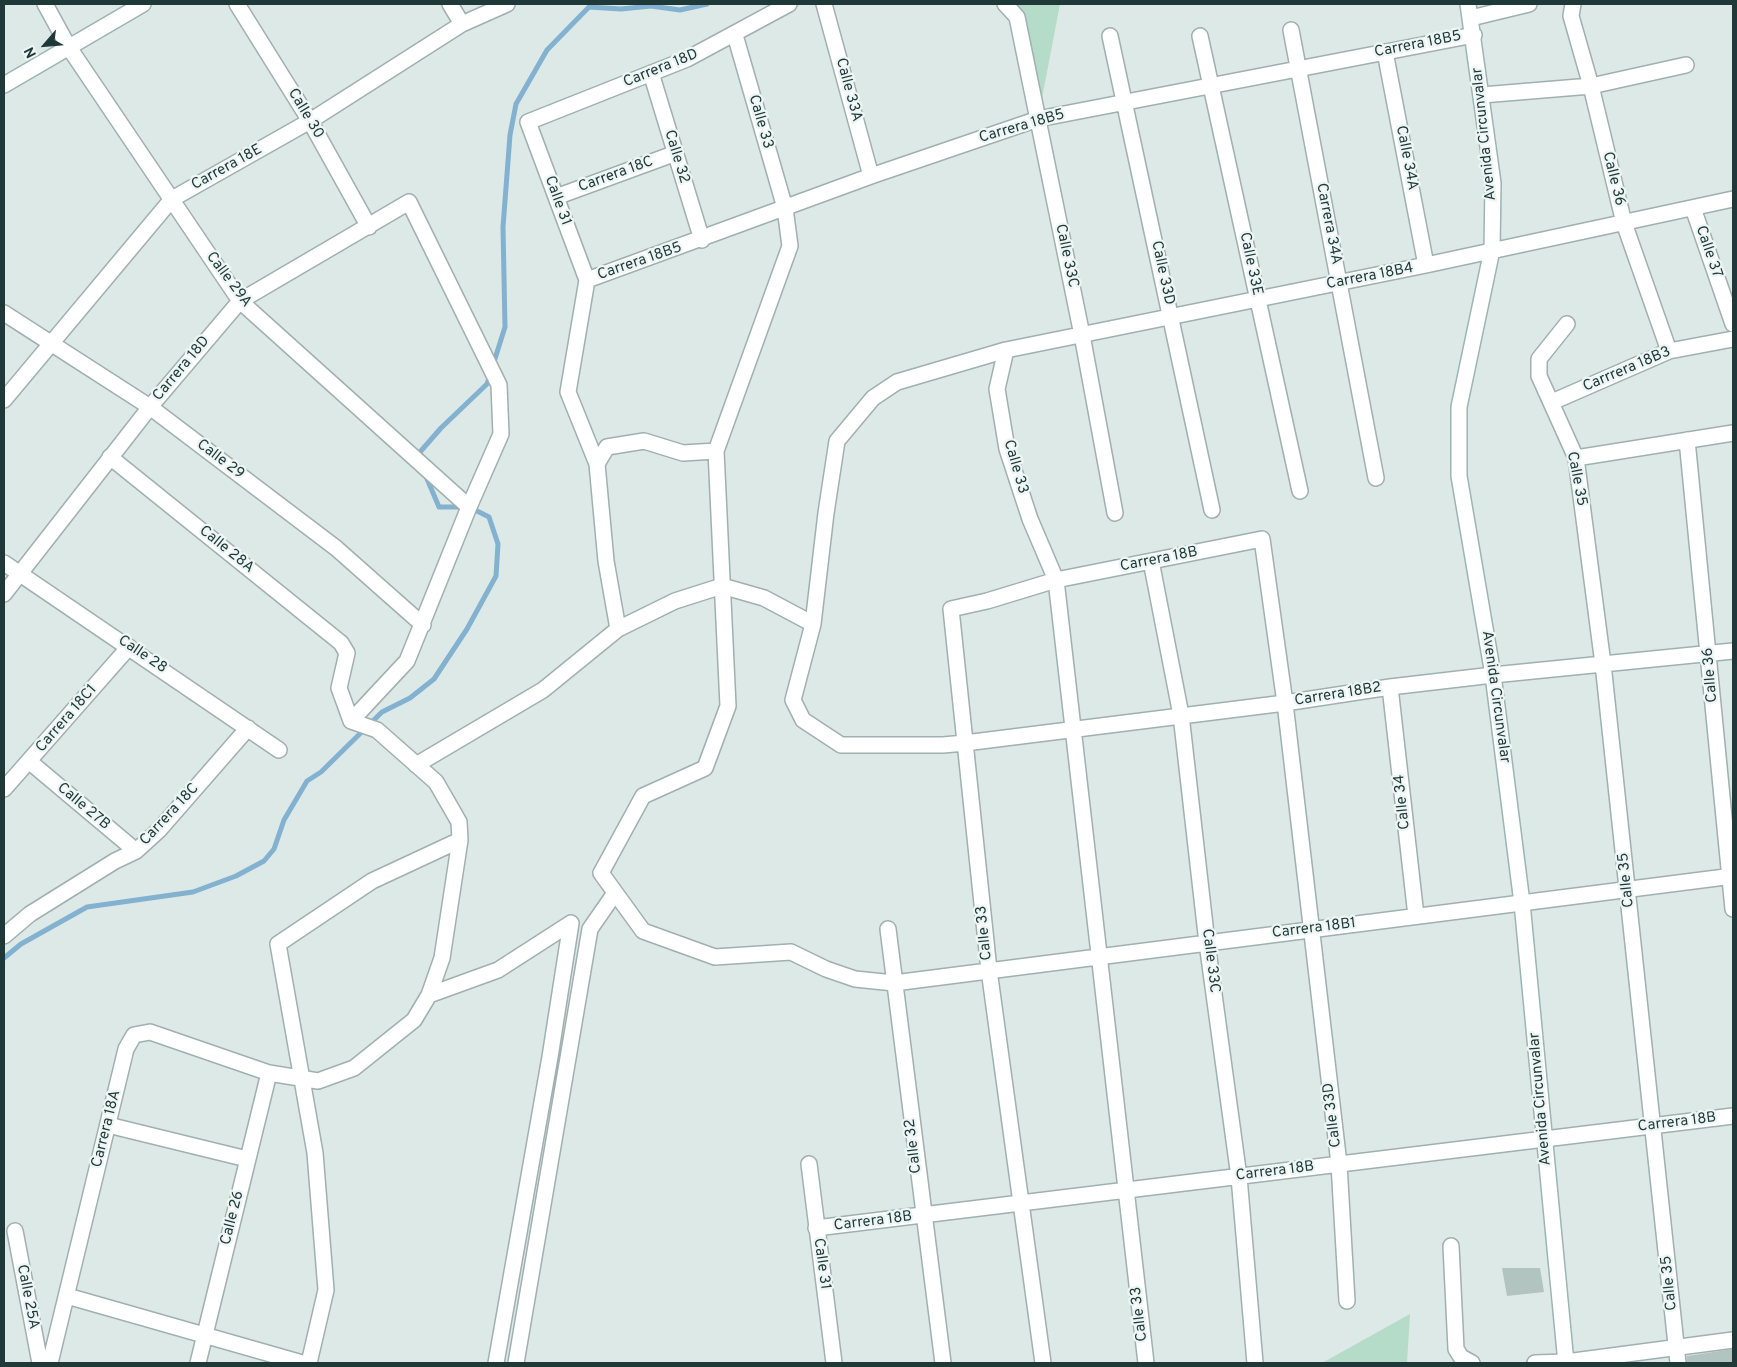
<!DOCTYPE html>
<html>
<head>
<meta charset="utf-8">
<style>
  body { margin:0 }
  #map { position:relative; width:1737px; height:1367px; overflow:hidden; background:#dde9e7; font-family:Overpass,sans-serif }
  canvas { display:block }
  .frame { position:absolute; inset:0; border:5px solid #1f3838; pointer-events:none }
  .north { position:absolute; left:20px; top:20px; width:50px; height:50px; -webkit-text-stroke:4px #edf6f4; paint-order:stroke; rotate:243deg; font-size:14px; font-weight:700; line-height:20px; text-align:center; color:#1f3838 }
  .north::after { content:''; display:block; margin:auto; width:18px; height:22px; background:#1f3838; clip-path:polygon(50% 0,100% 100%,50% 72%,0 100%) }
</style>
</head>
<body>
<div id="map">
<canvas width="1737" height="1367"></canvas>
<div class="frame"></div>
<div class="north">N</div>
</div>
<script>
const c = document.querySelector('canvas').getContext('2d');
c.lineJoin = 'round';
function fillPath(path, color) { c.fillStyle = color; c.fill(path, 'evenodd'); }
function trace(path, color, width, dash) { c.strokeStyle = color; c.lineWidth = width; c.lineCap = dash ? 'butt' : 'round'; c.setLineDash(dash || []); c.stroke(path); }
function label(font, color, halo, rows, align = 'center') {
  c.font = font + ' Overpass,sans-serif'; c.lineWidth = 4.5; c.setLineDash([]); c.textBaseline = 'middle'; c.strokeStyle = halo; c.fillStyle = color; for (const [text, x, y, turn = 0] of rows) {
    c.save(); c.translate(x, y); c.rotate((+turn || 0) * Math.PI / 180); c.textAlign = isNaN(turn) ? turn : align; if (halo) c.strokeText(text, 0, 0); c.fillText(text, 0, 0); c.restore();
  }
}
fillPath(new Path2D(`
  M1005 4H1060L1038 119 1017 17Z
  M1410 1314 1407 1363H1322Z`), '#b5dbc9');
trace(new Path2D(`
  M493 365 505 327 503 227 510 135 516 104 547 50 589 7 621 9 651 6 680 10 707 4
  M422 459 420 452 441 428 487 384 490 375
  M425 474 439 507H462
  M4 958 21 944 87 907 193 892 236 876 264 861 274 849 284 820 307 781 321 772 382 712 410 698 434 679 467 629 496 576 498 544 489 517 471 508`), '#83b1d0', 5);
fillPath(new Path2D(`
  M1502 1268H1540L1544 1292 1507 1296Z
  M1733 1349V1363H1687V1356Z`), '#b2c4c0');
const street = new Path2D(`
  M45 4 68 46 240 301 469 507
  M237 4 310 121 369 227
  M450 4 462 24
  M824 4 871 176
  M1005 4 1017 17 1082 335 1115 513
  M1573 4 1571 16 1591 86 1624 223 1669 351
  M1471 18 1529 4
  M1291 30 1376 478
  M735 35 785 208 790 246 716 451 728 706 705 768 643 796 601 873 643 931 715 957 791 952 826 969 855 979 894 983 1733 876
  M1110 36 1212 510
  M1200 36 1300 491
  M1385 52 1426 265
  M651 73 702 240
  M1482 95 1591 86 1686 65
  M556 197 676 153
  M1693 208 1733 324
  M587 280 871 176 1038 119 1474 35
  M4 313 150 407 336 548 423 625
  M1567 324 1539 359V376L1576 458 1603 664 1678 1363
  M1006 350 997 389 1007 449 1030 519 1056 580 1146 1363
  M4 400 172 199 310 121 462 24 507 4
  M1552 402 1669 351 1733 339
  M1687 440 1733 909
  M1576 458 1733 433
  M597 464 568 392 587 280 528 122 687 59 789 4
  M1151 561 1181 715 1207 943 1239 1177 1255 1363
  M4 563 279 750
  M4 594 150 407 240 301 409 202 499 385 501 434 469 507 407 661 351 721
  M813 624 826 513 837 441 873 398 897 382 1006 350 1426 265 1733 199
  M618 629 606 561 597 464 607 447 644 441 683 453 716 451
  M1390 687 1416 916
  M30 762 136 851
  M416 765 543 690 618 629 675 601 722 586 764 598 813 624 793 700 803 720 841 745H943L965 743 1285 703 1390 687 1493 675 1733 651
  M4 789 129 647
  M888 929 943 1363
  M4 936 30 914 115 861 136 851 159 830 248 728
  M429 995 498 970 571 923 550 1057 496 1363
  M108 1125 247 1159
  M809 1164 834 1363
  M816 1228 1733 1116
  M15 1231 40 1363
  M1451 1246 1456 1349 1461 1357 1472 1363
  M67 1296 302 1363
  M50 1363 126 1049 134 1035 150 1032 269 1073 318 1081 354 1068 414 1020 429 995 442 958 460 840 459 822 436 782 377 730 351 721 339 688 347 653 341 643 110 457
  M198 1363 269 1073
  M309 1363 326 1290 315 1153 278 944 372 881 460 840
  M516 1363 590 929 615 893
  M1043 1363 989 970 951 609 987 601 1056 580 1262 539 1285 703 1339 1164 1347 1301
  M1535 1363 1566 1362 1733 1340`);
const secondary = new Path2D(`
  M1468 4 1493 183 1492 250 1459 407V476L1493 675 1522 903 1566 1363
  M4 85 143 4`);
trace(street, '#a0b0af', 18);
trace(secondary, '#9cb5b2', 18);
trace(street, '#fff', 15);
trace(secondary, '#fff', 15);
label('15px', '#1f3838', '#edf6f4', [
  ["Carrera 18B5",1418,45,-11],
  ["Carrera 18D",661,69,-22],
  ["Calle 33A",848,90,75],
  ["Calle 30",305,114,59],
  ["Calle 33",760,122,74],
  ["Carrera 18B5",1022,127,-16],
  ["Avenida Circunvalar",1485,134,-96],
  ["Calle 32",676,157,73],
  ["Calle 34A",1406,158,79],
  ["Carrera 18E",227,168,-29],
  ["Carrera 18C",616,175,-20],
  ["Calle 36",1613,179,76],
  ["Calle 31",557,201,70],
  ["Carrera 34A",1328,224,79],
  ["Calle 37",1708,252,71],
  ["Calle 33C",1066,256,78],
  ["Carrera 18B5",640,262,-19],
  ["Calle 33E",1250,264,78],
  ["Calle 33D",1162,273,78],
  ["Carrera 18B4",1370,277,-11],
  ["Calle 29A",228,280,53],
  ["Carrera 18D",182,369,-50],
  ["Carrrera 18B3",1627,370,-23],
  ["Calle 29",220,460,37],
  ["Calle 33",1015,467,74],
  ["Calle 35",1576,479,79],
  ["Calle 28A",226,550,39],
  ["Carrera 18B",1159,560,-11],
  ["Calle 28",142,655,34],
  ["Calle 36",1711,675,-95],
  ["Carrera 18B2",1338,695,-9],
  ["Avenida Circunvalar",1495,697,82],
  ["Carrera 18C1",67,719,-49],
  ["Calle 34",1403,802,-96],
  ["Calle 27B",83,807,40],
  ["Carrera 18C",170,815,-47],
  ["Calle 35",1627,880,-96],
  ["Carrera 18B1",1314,929,-7],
  ["Calle 33",985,933,-96],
  ["Calle 33C",1210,961,83],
  ["Avenida Circunvalar",1541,1099,-95],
  ["Calle 33D",1333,1115,-97],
  ["Carrera 18B",1677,1123,-7],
  ["Carrera 18A",107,1129,-76],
  ["Calle 32",914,1146,-97],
  ["Carrera 18B",1275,1172,-7],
  ["Calle 26",233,1218,-76],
  ["Carrera 18B",873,1222,-7],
  ["Calle 31",821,1264,82],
  ["Calle 35",1670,1283,-96],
  ["Calle 25A",27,1297,79],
  ["Calle 33",1140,1314,-97]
]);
</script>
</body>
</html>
